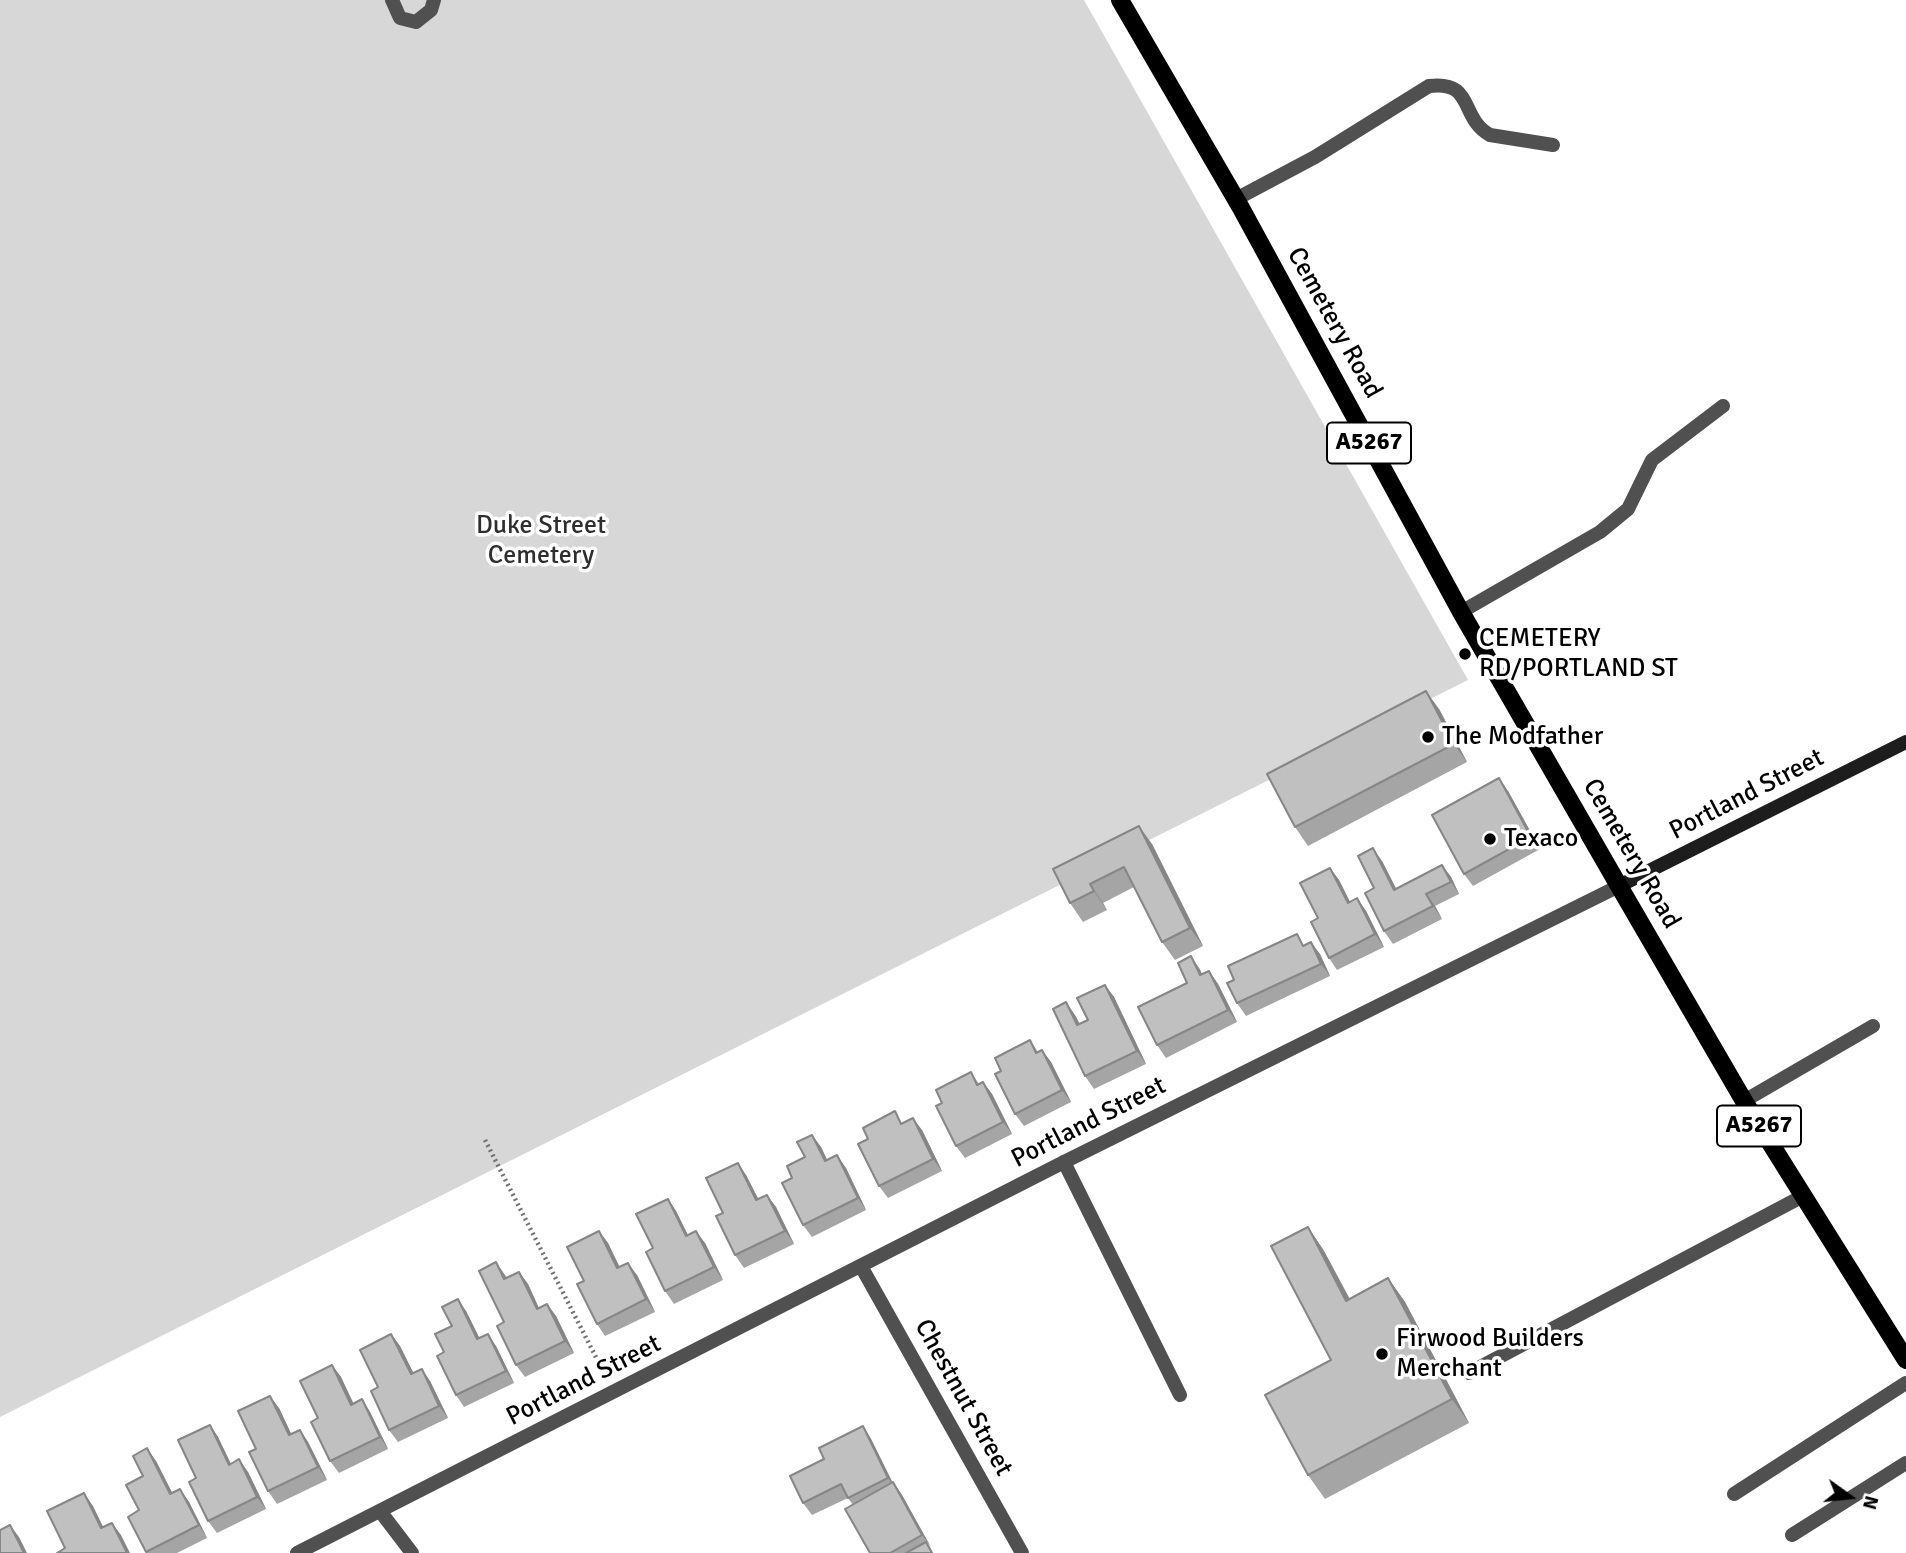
<!DOCTYPE html>
<html>
<head>
<meta charset="utf-8">
<style>
  body { margin:0 }
  #map { position:relative; width:1906px; height:1553px; overflow:hidden; background:#fff; font-family:Signika,sans-serif }
  canvas { display:block }
  .north { position:absolute; left:1815px; top:1462px; width:70px; height:70px; -webkit-text-stroke:5px #fff; paint-order:stroke; rotate:105deg; font-size:19px; font-weight:700; line-height:28px; text-align:center; color:#000 }
  .north::after { content:''; display:block; margin:auto; width:24px; height:32px; background:#000; clip-path:polygon(50% 0,100% 100%,50% 72%,0 100%) }
</style>
</head>
<body>
<div id="map">
<canvas width="1906" height="1553"></canvas>
<div class="north">N</div>
</div>
<script>
const c = document.querySelector('canvas').getContext('2d');
c.lineJoin = 'round';
function fillPath(path, color) { c.fillStyle = color; c.fill(path, 'evenodd'); }
function trace(path, color, width, dash) { c.strokeStyle = color; c.lineWidth = width; c.lineCap = dash ? 'butt' : 'round'; c.setLineDash(dash || []); c.stroke(path); }
function label(font, color, halo, rows, align = 'center') {
  c.font = font + ' Signika,sans-serif'; c.lineWidth = 7; c.setLineDash([]); c.textBaseline = 'middle'; c.strokeStyle = halo; c.fillStyle = color; for (const [text, x, y, turn = 0] of rows) {
    c.save(); c.translate(x, y); c.rotate((+turn || 0) * Math.PI / 180); c.textAlign = isNaN(turn) ? turn : align; if (halo) c.strokeText(text, 0, 0); c.fillText(text, 0, 0); c.restore();
  }
}
fillPath(new Path2D(`
  M0 0H1084L1468 680 0 1417Z`), '#d7d7d7');
trace(new Path2D(`
  M485 1140 603 1371`), '#727272', 4.5, [2, 3.5]);
trace(new Path2D(`
  M392 0 400 18 416 22 431 10 434 0
  M1236 199 1315 157 1429 86C1475 80 1459 118 1490 135L1553 145
  M1461 612 1600 532 1628 509 1652 460 1723 406
  M1744 1101 1873 1026
  M1064 1162 1180 1395
  M1469 1373 1803 1196
  M1734 1494 1906 1383
  M1792 1535 1906 1463`), '#505050', 14);
trace(new Path2D(`
  M862 1268 1022 1553
  M380 1511 412 1553
  M297 1553 1064 1162 1619 886`), '#505050', 14);
trace(new Path2D(`
  M1619 886 1906 742`), '#1d1d1d', 14);
trace(new Path2D(`
  M1120 0 1241 208 1461 612 1619 886 1744 1101 1906 1360`), '#000', 18);
fillPath(new Path2D(`
  M1439 709 1467 762 1308 846 1295 827Z
  M1508 791 1540 849 1473 886 1464 874Z
  M1152 844 1203 946 1175 960 1162 942 1134 887 1103 903 1107 910 1083 922 1070 903 1053 869Z
  M1382 861 1396 889 1442 865 1451 877 1459 894 1435 906 1442 919 1393 944 1384 931 1374 888Z
  M1330 868 1339 880 1350 902 1357 898 1366 911 1384 947 1337 970 1329 958 1318 918Z
  M1305 945 1320 954 1330 976 1246 1016 1237 1003Z
  M1199 968 1202 974 1209 971 1218 984 1237 1022 1166 1058 1157 1045Z
  M1105 985 1114 997 1146 1064 1094 1089 1085 1076 1075 1015 1080 1024 1088 1020Z
  M1030 1040 1038 1052 1042 1050 1051 1062 1071 1102 1024 1126 1015 1114 1001 1071Z
  M971 1072 979 1084 983 1082 992 1094 1012 1134 965 1158 956 1146 942 1103Z
  M903 1123 922 1130 942 1171 888 1198 879 1186Z
  M812 1135 821 1147 827 1160 846 1168 866 1210 812 1237 803 1225 792 1178 805 1157Z
  M746 1175 758 1199 767 1195 776 1207 794 1244 744 1268 735 1255 723 1213Z
  M668 1199 676 1211 688 1235 705 1243 723 1280 674 1304 665 1291 653 1248Z
  M1308 1227 1324 1251 1350 1299 1388 1278 1405 1302 1469 1423 1325 1499 1308 1475 1331 1360Z
  M599 1231 608 1243 619 1267 637 1275 655 1312 605 1336 597 1324 584 1281Z
  M519 1272 528 1284 539 1308 547 1304 556 1316 574 1353 525 1377 516 1365 504 1322 505 1275 506 1278Z
  M466 1311 479 1338 496 1346 514 1383 464 1407 456 1395 444 1352 452 1326Z
  M391 1334 400 1346 413 1373 430 1381 448 1418 398 1442 389 1430 378 1387Z
  M332 1365 341 1377 353 1404 362 1399 370 1412 388 1449 339 1473 330 1461 318 1418Z
  M279 1408 291 1434 300 1430 308 1442 327 1480 277 1504 268 1491 256 1449Z
  M210 1425 218 1437 231 1464 248 1472 266 1509 217 1533 208 1521 196 1478Z
  M863 1426 871 1439 893 1483V1482L902 1495 933 1553H870L853 1505 848 1498 812 1515 803 1503 824 1459Z
  M156 1461 172 1493 180 1489 189 1502 207 1538 177 1553H147L128 1517 139 1510 143 1476Z`), '#a5a5a5');
fillPath(new Path2D(`
  M1426 691 1439 709 1467 762 1454 744Z
  M1499 778 1508 791 1540 849 1531 837Z
  M1139 826 1152 844 1203 946 1190 928Z
  M1373 848 1382 861 1403 902 1394 890Z
  M1442 865 1451 877 1459 894 1451 882Z
  M1330 868 1339 880 1357 916 1348 903Z
  M1090 884 1103 903 1107 910 1094 891Z
  M1426 894 1435 906 1442 919 1433 906Z
  M1357 898 1366 911 1384 947 1375 934Z
  M1311 942 1320 954 1330 976 1321 964Z
  M1191 956 1199 968 1209 988 1200 975Z
  M1209 971 1218 984 1237 1022 1228 1010Z
  M1105 985 1114 997 1146 1064 1137 1051Z
  M1066 1002 1075 1015 1086 1038 1077 1025Z
  M1042 1050 1051 1062 1071 1102 1062 1090Z
  M983 1082 992 1094 1012 1134 1003 1122Z
  M913 1118 922 1130 942 1171 933 1159Z
  M812 1135 821 1147 834 1174 825 1161Z
  M837 1155 846 1168 866 1210 858 1198Z
  M738 1163 746 1175 765 1212 756 1200Z
  M767 1195 776 1207 794 1244 785 1231Z
  M668 1199 676 1211 694 1248 686 1236Z
  M1308 1227 1324 1251 1363 1325 1346 1301Z
  M599 1231 608 1243 626 1280 617 1268Z
  M696 1231 705 1243 723 1280 714 1267Z
  M496 1262 505 1275 513 1291 504 1279Z
  M628 1263 637 1275 655 1312 646 1299Z
  M519 1272 528 1284 545 1322 537 1309Z
  M1388 1278 1405 1302 1469 1423 1452 1399Z
  M458 1299 466 1311 486 1351 477 1339Z
  M547 1304 556 1316 574 1353 565 1341Z
  M391 1334 400 1346 420 1386 411 1374Z
  M488 1334 496 1346 514 1383 506 1371Z
  M332 1365 341 1377 360 1417 351 1405Z
  M422 1369 430 1381 448 1418 439 1406Z
  M270 1396 279 1408 298 1448 289 1435Z
  M362 1399 370 1412 388 1449 380 1437Z
  M210 1425 218 1437 237 1477 229 1465Z
  M863 1426 871 1439 896 1490 888 1478Z
  M300 1430 308 1442 327 1480 318 1467Z
  M147 1448 156 1461 179 1506 170 1494Z
  M239 1459 248 1472 266 1509 257 1497Z
  M893 1482 902 1495 931 1547 922 1535Z
  M180 1489 189 1502 207 1538 199 1525Z
  M84 1493 93 1506 110 1541 101 1528Z
  M112 1523 121 1535 130 1553H127Z
  M10 1525 19 1537 27 1553H24Z`), '#868686');
const building = new Path2D(`
  M1426 691 1454 744 1295 827 1267 774Z
  M1499 778 1531 837 1464 874 1432 815Z
  M1139 826 1190 928 1162 942 1124 867 1090 884 1094 891 1070 903 1053 869Z
  M1373 848 1394 890 1442 865 1451 882 1426 894 1433 906 1384 931 1365 893 1374 888 1358 856Z
  M1330 868 1348 903 1357 898 1375 934 1329 958 1311 922 1318 918 1300 883Z
  M1297 934 1303 946 1311 942 1321 964 1237 1003 1227 983 1234 980 1228 966Z
  M1191 956 1200 975 1209 971 1228 1010 1157 1045 1138 1007 1187 983 1178 963Z
  M1105 985 1137 1051 1085 1076 1053 1009 1066 1002 1077 1025 1088 1020 1077 998Z
  M1030 1040 1036 1053 1042 1050 1062 1090 1015 1114 995 1074 1001 1071 995 1058Z
  M971 1072 977 1085 983 1082 1003 1122 956 1146 936 1106 942 1103 936 1090Z
  M895 1111 901 1124 913 1118 933 1159 879 1186 858 1144 868 1139 863 1128Z
  M812 1135 825 1161 837 1155 858 1198 803 1225 782 1183 792 1178 787 1166 805 1157 797 1142Z
  M738 1163 756 1200 767 1195 785 1231 735 1255 716 1216 723 1213 706 1178Z
  M668 1199 686 1236 696 1231 714 1267 665 1291 646 1252 653 1248 636 1214Z
  M1308 1227 1346 1301 1388 1278 1452 1399 1308 1475 1265 1395 1331 1360 1271 1246Z
  M599 1231 617 1268 628 1263 646 1299 597 1324 577 1284 584 1281 567 1247Z
  M496 1262 504 1279 519 1272 537 1309 547 1304 565 1341 516 1365 497 1326 504 1322 479 1271Z
  M458 1299 477 1339 488 1334 506 1371 456 1395 437 1356 444 1352 435 1334 452 1326 442 1307Z
  M391 1334 411 1374 422 1369 439 1406 389 1430 371 1391 378 1387 360 1350Z
  M332 1365 351 1405 362 1399 380 1437 330 1461 311 1422 318 1418 300 1381Z
  M270 1396 289 1435 300 1430 318 1467 268 1491 249 1452 256 1449 238 1411Z
  M210 1425 229 1465 239 1459 257 1497 208 1521 189 1482 196 1478 178 1440Z
  M863 1426 888 1478 848 1498 841 1484 803 1503 790 1476 824 1459 819 1448Z
  M147 1448 170 1494 180 1489 199 1525 146 1552 128 1517 139 1510 126 1485 143 1476 133 1456Z
  M893 1482 922 1535 890 1553H870L845 1509Z
  M84 1493 101 1528 112 1523 127 1553H57L65 1548 47 1511Z
  M10 1525 24 1553H0V1530Z
  M926 1542 932 1553H906Z`);
fillPath(building, '#c0c0c0');
trace(building, '#868686', 2);
for (const [x, y, r, color] of [
  [1465,654,7,"#000"],
  [1428,737,7,"#000"],
  [1490,839,7,"#000"],
  [1382,1354,7,"#000"]
]) { const dot = new Path2D(); dot.arc(x, y, r, 0, 2 * Math.PI); c.fillStyle = color; c.fill(dot); trace(dot, '#fff', 2.5); }
for (const [x, y, w] of [
  [1369,443,84],
  [1759,1126,84]
]) { const box = new Path2D(); box.roundRect(x - w / 2, y - 20.5, w, 41, 5); c.fillStyle = '#fff'; c.fill(box); trace(box, '#000', 2); }
label('bold 24px', '#000', null, [
  ["A5267",1369,443],
  ["A5267",1759,1126]
]);
label('26px', '#000', '#fff', [
  ["Cemetery Road",1334,323,61],
  ["Portland Street",1747,795,-27],
  ["Cemetery Road",1631,854,60],
  ["Portland Street",1089,1123,-27],
  ["Portland Street",584,1381,-27],
  ["Chestnut Street",963,1398,61]
]);
label('26px', '#2e2e2e', '#fff', [
  ["Duke Street",541,526],
  ["Cemetery",541,556]
]);
label('26px', '#000', '#fff', [
  ["CEMETERY",1479,639],
  ["RD/PORTLAND ST",1479,669],
  ["The Modfather",1442,737],
  ["Texaco",1504,839],
  ["Firwood Builders",1396,1339],
  ["Merchant",1396,1369]
], 'left');
</script>
</body>
</html>
